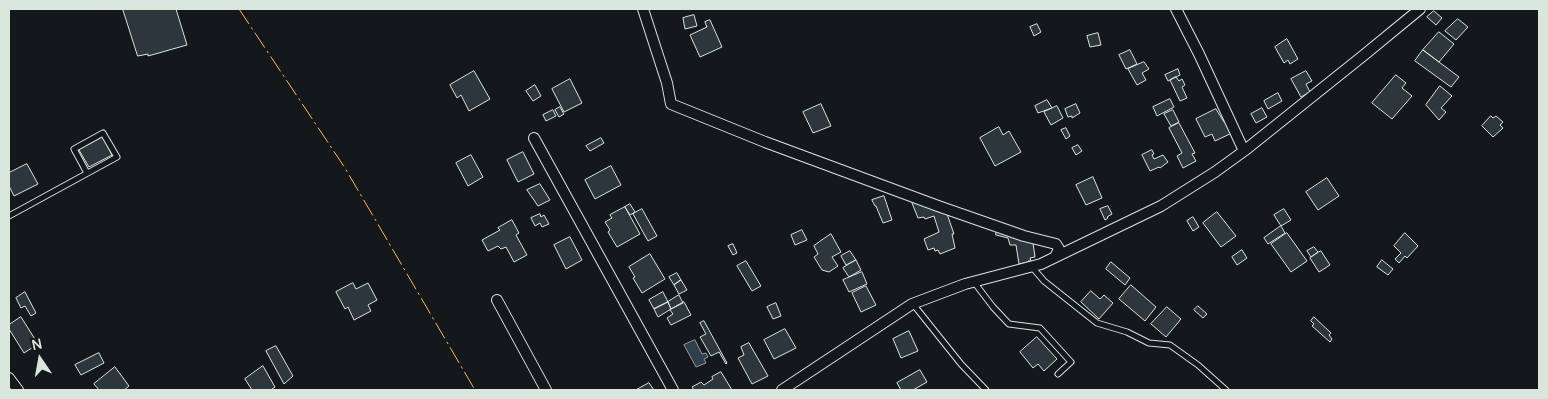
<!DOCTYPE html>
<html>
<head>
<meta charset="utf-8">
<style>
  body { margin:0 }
  #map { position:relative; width:1548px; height:399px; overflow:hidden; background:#14181c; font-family:Manrope,sans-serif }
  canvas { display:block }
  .frame { position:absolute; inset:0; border:10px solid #d8e6dc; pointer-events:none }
  .north { position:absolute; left:15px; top:334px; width:50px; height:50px; -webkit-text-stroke:4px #14181c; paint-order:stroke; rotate:348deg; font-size:14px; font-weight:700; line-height:20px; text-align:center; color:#d8e6dc }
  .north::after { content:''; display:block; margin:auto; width:18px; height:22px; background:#d8e6dc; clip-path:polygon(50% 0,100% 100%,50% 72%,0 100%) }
</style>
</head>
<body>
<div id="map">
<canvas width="1548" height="399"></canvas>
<div class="frame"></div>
<div class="north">N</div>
</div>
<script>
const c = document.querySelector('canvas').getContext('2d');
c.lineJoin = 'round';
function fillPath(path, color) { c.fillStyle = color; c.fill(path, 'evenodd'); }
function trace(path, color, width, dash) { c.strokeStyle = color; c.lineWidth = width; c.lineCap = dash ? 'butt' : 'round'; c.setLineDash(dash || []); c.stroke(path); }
const water = new Path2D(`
  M695 340 702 354 706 353 708 357 704 359 706 363 696 367 684 345Z`);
fillPath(water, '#2f3f4d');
trace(water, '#939e99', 1);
const building = new Path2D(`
  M123 9H176L187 45 148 56V54L138 56Z
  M1434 11 1442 18 1436 25 1427 17Z
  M694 15 697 26 685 29 683 18Z
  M1458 19 1468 27 1456 40 1445 31Z
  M710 20 722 47 700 57 690 35 707 27 705 22Z
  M1037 24 1041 32 1034 36 1030 27Z
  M1439 32 1454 44 1439 62 1423 50Z
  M1098 33 1101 45 1090 47 1087 36Z
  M1287 39 1298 59 1290 64 1288 60 1284 63 1275 47Z
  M1130 50 1137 64 1126 69 1119 55Z
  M1423 50 1459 77 1451 87 1415 61Z
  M1144 62 1149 69 1142 73 1146 80 1137 85 1128 69Z
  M1178 69 1180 75 1168 81 1165 75Z
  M474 71 490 99 469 111 461 95 457 98 450 85Z
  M1306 71 1312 81 1306 84 1310 92 1301 97 1291 79Z
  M1396 75 1406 83 1402 88 1412 96 1392 119 1372 103Z
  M1176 77 1179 81 1182 79 1185 85 1182 87 1187 98 1180 101 1170 80Z
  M570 79 582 103 564 112 552 89Z
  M535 85 541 96 533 101 526 91Z
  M1440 86 1452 96 1441 108 1446 112 1439 120 1426 105Z
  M1278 93 1282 101 1268 109 1264 101Z
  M1170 99 1174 107 1157 116 1153 107Z
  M1047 100 1052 108 1038 113 1035 106Z
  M821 104 831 126 813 133 803 112Z
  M1076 104 1080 113 1072 118V116L1068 117 1065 109Z
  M1057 106 1063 118 1051 125 1044 112Z
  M560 107 564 114 559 117 555 110Z
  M1262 108 1267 117 1256 123 1251 114Z
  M1216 109 1224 122 1228 120 1234 132 1215 141 1212 134 1205 137 1196 119Z
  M553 110 556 116 546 121 543 115Z
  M1173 110 1179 122 1171 126 1164 114Z
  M1491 116 1493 118 1496 116 1503 122 1500 125 1503 128 1493 137 1482 126Z
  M1179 123 1195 153 1192 154 1196 161 1183 168 1177 156 1182 153 1169 128Z
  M999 127 1003 135 1009 131 1021 152 995 166 980 138Z
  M1066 128 1070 136 1066 139 1061 130Z
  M103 137 112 155 89 167 79 150Z
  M601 138 604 143 590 151 586 146Z
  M1078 145 1082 151 1076 155 1072 148Z
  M1152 150 1154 154 1152 155 1154 159 1163 155 1168 162 1160 168 1159 167 1150 171 1142 155Z
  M523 152 534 174 518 182 507 160Z
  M471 155 483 177 468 186 456 163Z
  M27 164 38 184 14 196 9 186V173Z
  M611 166 621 185 595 199 585 180Z
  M1093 177 1102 198 1086 205 1076 185Z
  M1327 178 1339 196 1318 210 1306 192Z
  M540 184 550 200 538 206 527 190Z
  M884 196 892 220 883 223 876 206H875L872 200Z
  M915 201 946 211 954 234H952L955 248 940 254 938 250 935 251 934 248 928 250 924 239 939 232 934 216 925 219 924 217 918 218 912 203Z
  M630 204 635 212 630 215 625 207Z
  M1108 206 1112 214 1107 217 1108 218 1105 220 1100 209Z
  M625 207 640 234 617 247 608 232 610 230 605 222 612 218 610 215Z
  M642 209 657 236 648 241 633 214Z
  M1284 209 1291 220 1281 226 1274 215Z
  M1217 212 1236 236 1221 247 1203 223Z
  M540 214 541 217 544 215 549 224 542 227 540 223 535 226 531 218Z
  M1193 217 1199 227 1193 231 1187 221Z
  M512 220 519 233 516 235 527 255 514 262 506 247 501 249 498 246 488 251 482 240 500 230 498 228Z
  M1281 226 1285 233 1268 244 1264 238Z
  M997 229 1033 243 1035 257 1030 258 1031 261H1028V262L1019 264 1016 245H1010L1008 238 996 235Z
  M802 230 807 240 795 245 791 235Z
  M1287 233 1307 261 1291 272 1271 244Z
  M1405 233 1418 246 1407 258 1405 256 1399 263 1395 259 1401 253 1394 246Z
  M831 234 841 252 832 257 838 266 829 272 822 270 814 257 818 254 814 246Z
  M570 237 582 260 566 269 554 245Z
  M733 244 737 253 733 255 728 246Z
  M1314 247 1318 252 1311 257 1307 251Z
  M1242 250 1247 258 1237 265 1232 257Z
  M850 251 856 260 846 265 841 256Z
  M1321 251 1330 265 1319 272 1310 258Z
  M650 254 665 279 642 293 633 278 635 277 629 267Z
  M856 260 861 270 849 277 843 268Z
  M1382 260 1393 269 1388 275 1377 267Z
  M746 261 761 286 752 291 737 266Z
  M1111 262 1130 278 1125 285 1106 269Z
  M862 272 867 284 849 292 843 280Z
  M677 273 681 280 674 285 669 277Z
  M681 280 687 290 679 294 674 285Z
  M353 283 356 289 368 283 377 300 368 305 371 311 354 320 348 307 345 309 336 292Z
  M1131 285 1156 307 1145 321 1119 299Z
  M866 286 876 305 861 312 852 293Z
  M1091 291 1100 299 1104 295 1113 303 1099 319 1081 302Z
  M25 292 36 313 31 316 25 306 21 308 16 298Z
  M663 292 668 302 654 309 649 300Z
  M679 295 683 303 671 309 668 302Z
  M668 302 671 309 658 317 654 309Z
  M684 302 691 315 671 325 667 318 673 314 670 310Z
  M776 303 781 316 773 319 767 307Z
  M1198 306 1207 314 1203 318 1194 310Z
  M1167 307 1181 319 1166 337 1151 324Z
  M21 317 38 344 24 353 9 329V325Z
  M1314 317 1331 333 1329 335 1332 339 1330 342 1312 326 1314 324 1311 321Z
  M704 321 727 363 726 364 719 352 711 356 700 337 706 334 700 323Z
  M785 329 796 348 774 359 764 340Z
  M909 331 918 351 901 358 893 339Z
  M1037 337 1057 359 1044 371 1038 364 1033 368 1020 352Z
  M749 343 768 376 752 384 738 358 744 355 741 347Z
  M276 346 293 376 284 384 266 351Z
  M99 353 104 363 81 375 75 365Z
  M263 366 275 387 271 390H252L245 379Z
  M115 367 129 386 124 390H99L94 384Z
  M920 370 927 382 913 390H901L897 383Z
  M721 372 732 390H694L692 387 701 382 704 385 713 379 712 377Z
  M649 383 654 390H636Z`);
fillPath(building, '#2c363c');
trace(building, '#d8e6dc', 1);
const lane = new Path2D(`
  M9 216 117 157 103 133 74 149 87 173
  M1032 267 1044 281 1097 323 1127 332 1149 343 1170 345 1198 365 1226 390
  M974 282 993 307 1009 324 1040 328 1071 362 1058 374
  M913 304 961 364 986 390`);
const street = new Path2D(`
  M643 9 667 83 671 104 765 142 938 206 1024 236 1056 244 1059 249 1056 255
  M1176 9 1199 54 1244 151
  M534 138 673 390
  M497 300 546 390
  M9 378 18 390
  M782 390 912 304 965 284 1041 264 1161 206 1215 172 1244 151 1364 55 1420 9`);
trace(lane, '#d8e6dc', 7);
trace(street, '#d8e6dc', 12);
trace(lane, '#14181c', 5);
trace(street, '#14181c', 10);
trace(new Path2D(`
  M239 9 345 168 475 390`), '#ffb74d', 1, [18, 4, 2.5, 4]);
</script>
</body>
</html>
